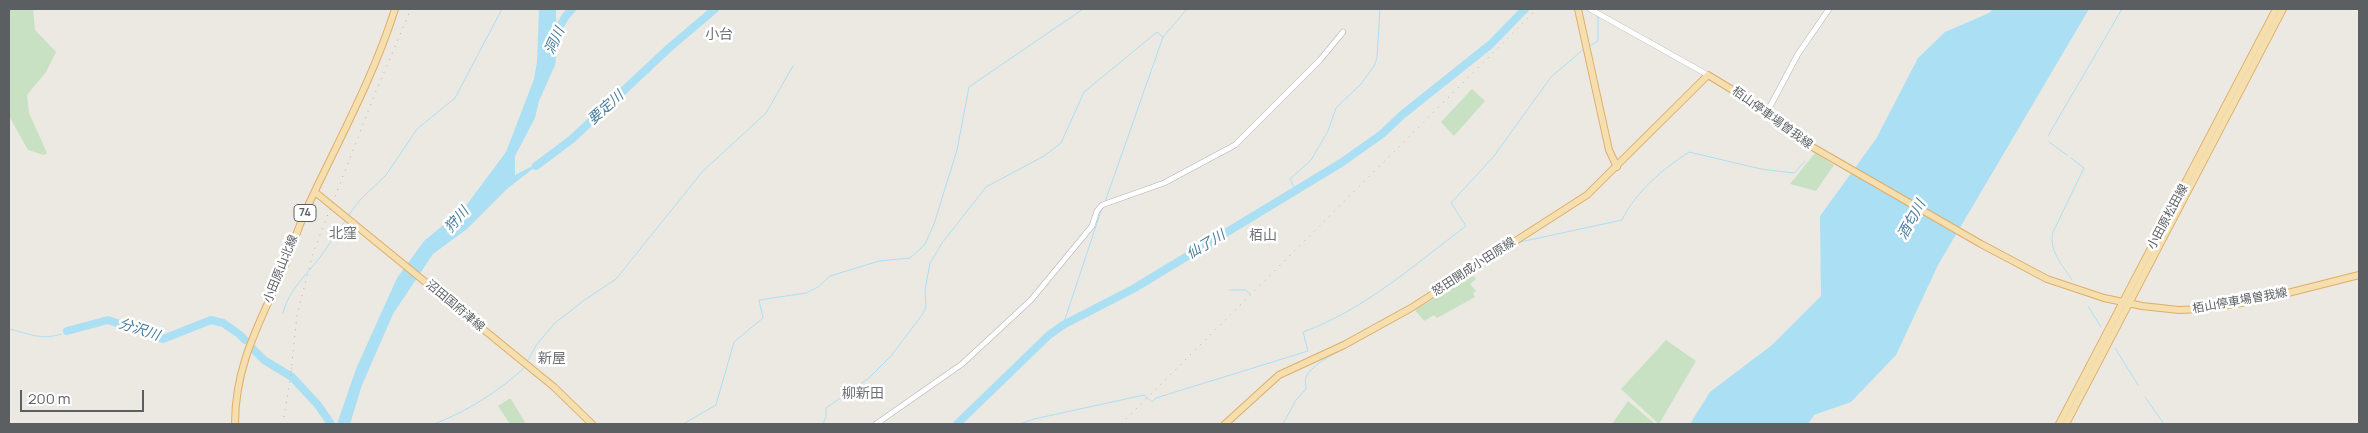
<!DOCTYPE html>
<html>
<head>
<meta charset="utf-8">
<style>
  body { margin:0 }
  #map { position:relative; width:2368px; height:433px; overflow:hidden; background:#ece9e3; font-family:Manrope,sans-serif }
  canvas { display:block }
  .frame { position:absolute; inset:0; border:10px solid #5b5f62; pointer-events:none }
  .scale { position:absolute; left:20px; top:390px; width:124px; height:22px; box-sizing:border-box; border:2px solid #5b5f62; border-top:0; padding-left:6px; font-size:15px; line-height:18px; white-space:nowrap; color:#5b5f62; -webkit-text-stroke:4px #fff; paint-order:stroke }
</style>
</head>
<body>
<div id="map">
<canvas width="2368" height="433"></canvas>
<div class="frame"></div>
<div class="scale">200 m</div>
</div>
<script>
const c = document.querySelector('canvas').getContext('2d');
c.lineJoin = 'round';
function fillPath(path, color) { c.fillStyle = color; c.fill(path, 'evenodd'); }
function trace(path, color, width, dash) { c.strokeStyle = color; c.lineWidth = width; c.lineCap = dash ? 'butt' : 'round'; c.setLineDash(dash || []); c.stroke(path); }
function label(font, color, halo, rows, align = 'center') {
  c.font = font + ' Manrope,"Noto Sans JP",sans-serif'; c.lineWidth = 5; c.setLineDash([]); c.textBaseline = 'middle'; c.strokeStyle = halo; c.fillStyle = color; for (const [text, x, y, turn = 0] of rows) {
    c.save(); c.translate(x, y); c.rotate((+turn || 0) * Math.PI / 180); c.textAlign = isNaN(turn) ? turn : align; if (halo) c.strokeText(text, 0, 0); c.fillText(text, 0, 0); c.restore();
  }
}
fillPath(new Path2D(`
  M9 9H33L35 30 56 52 46 72 27 95 29 113 47 153 44 155 28 150 9 116Z
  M1472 89 1485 101 1454 136 1441 122Z
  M1815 153 1834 165 1816 191 1790 184Z
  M1473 275 1476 279 1470 284 1476 291 1473 293 1475 297 1437 318 1434 315 1424 321 1415 310Z
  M1666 340 1696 361 1659 424 1621 389Z
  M509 399H511L526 424H510L498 406Z
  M1628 401 1655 424H1612Z`), '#c7e1c2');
fillPath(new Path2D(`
  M539 9H556V20L560 31 555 65 539 101 535 118 515 156V175L544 160 507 189 467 229 433 254 393 314 362 385 350 424H337L356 369 397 278 424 241 465 207 506 152 534 79 537 62Z
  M1993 9H2089L1938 265 1896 355 1851 402 1814 415 1808 424H1690L1710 392 1772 345 1821 296 1820 216 1876 139 1918 58 1945 32 1989 13Z`), '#abdff4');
trace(new Path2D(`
  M2159 9 2161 10
  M1588 47 1598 41V17
  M2048 136 2122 9
  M2049 142 2067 155
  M2071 158 2084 168 2053 232C2048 250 2063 266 2072 280
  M1294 194 1295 189 1290 179 1311 160 1328 131 1336 108 1361 84 1374 66 1377 58 1380 9
  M1105 202 1163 37 1187 9
  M348 216 360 200 386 175 417 129 455 98 502 9
  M1488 262 1520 242 1622 220C1636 191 1663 169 1689 152L1761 169 1794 173 1805 161
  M1229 290H1246L1250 294
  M2088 306 2101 327
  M283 313C287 295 300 281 312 267 325 253 334 235 346 220
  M1063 325 1102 208
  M9 329C27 333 42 341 61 334
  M1351 345 1380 329
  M2115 348 2138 385
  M528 360 537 344 555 323 583 301 616 279 702 172 766 113 793 66
  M2145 397 2164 424
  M434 424C466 412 498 392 524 368
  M683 424 716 405 734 342 763 318 759 300 806 293 818 287 830 276 879 261 910 258 921 248 925 244 934 224 957 150 969 87 1083 9
  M823 424 826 417V408L869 378 891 356 922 315 926 307 925 290 930 263 942 243 986 187 1044 156 1061 143 1084 92 1157 32 1163 37
  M1020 424 1034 419 1144 395 1152 402 1156 398 1308 351 1303 332C1364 310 1414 265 1466 226L1451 203 1494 156 1551 77 1585 48
  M1283 424 1296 400 1306 389C1306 386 1305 380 1306 377 1310 367 1331 355 1341 350`), '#abdff4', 1);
trace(new Path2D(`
  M555 36 565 17 572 9
  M536 166 572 139 669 48 715 9
  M67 331 108 320 163 339 211 320 223 323 236 332
  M240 335 245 340
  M252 348 264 360 292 377 318 405 331 424
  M957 424 1049 335 1063 325 1133 289 1341 163 1382 134 1402 115 1491 44 1525 9`), '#abdff4', 8);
const minor = new Path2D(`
  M1590 9 1708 75
  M1766 114 1798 54 1829 9
  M876 424 962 364 1031 300 1092 226 1097 211 1102 205 1164 183 1235 145 1320 60 1343 32`);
const major = new Path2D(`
  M1578 9 1609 150 1617 167
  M315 192 554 387 592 424
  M235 424C235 363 261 321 284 267 292 248 298 228 306 210 337 143 373 79 395 9
  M1225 424 1279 375 1344 345 1411 308 1587 195 1708 75 1754 103 1795 137 1981 244 2047 279 2104 298 2142 306 2179 310 2202 309 2260 300 2359 275
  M2059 424 2276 9
  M2066 424 2283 9`);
trace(minor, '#b0b4b7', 6);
trace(major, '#dfad68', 8);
trace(minor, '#fff', 5);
trace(major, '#f5dfaf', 6);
trace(new Path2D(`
  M291 372 297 315 313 253 376 91 411 9
  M283 424 292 367
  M1121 424 1537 9`), '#b1b2b2', 1, [1, 6]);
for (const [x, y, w] of [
  [305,213,22]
]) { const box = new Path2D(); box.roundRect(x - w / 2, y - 8.5, w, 17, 4); c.fillStyle = '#fff'; c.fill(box); trace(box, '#5b5f62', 1); }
label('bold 11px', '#5b5f62', null, [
  ["74",305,213]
]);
label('12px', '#5b5f62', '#fff', [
  ["栢山停車場曽我線",1772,118,36],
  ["小田原松田線",2168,217,-62],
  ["怒田開成小田原線",1474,267,-33],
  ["小田原山北線",281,269,-68],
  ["栢山停車場曽我線",2240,301,-10],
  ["沼田国府津線",455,306,40]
]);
label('14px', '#6c7174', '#fff', [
  ["小台",719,35],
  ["北窪",343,234],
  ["栢山",1263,236],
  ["新屋",552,359],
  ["柳新田",863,394]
]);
label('italic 14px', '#477c9c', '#fff', [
  ["洞川",555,41,-65],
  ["要定川",606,108,-42],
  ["狩川",457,220,-49],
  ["酒匂川",1912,220,-61],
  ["仙了川",1206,245,-31],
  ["分沢川",139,330,18]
]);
</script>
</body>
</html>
